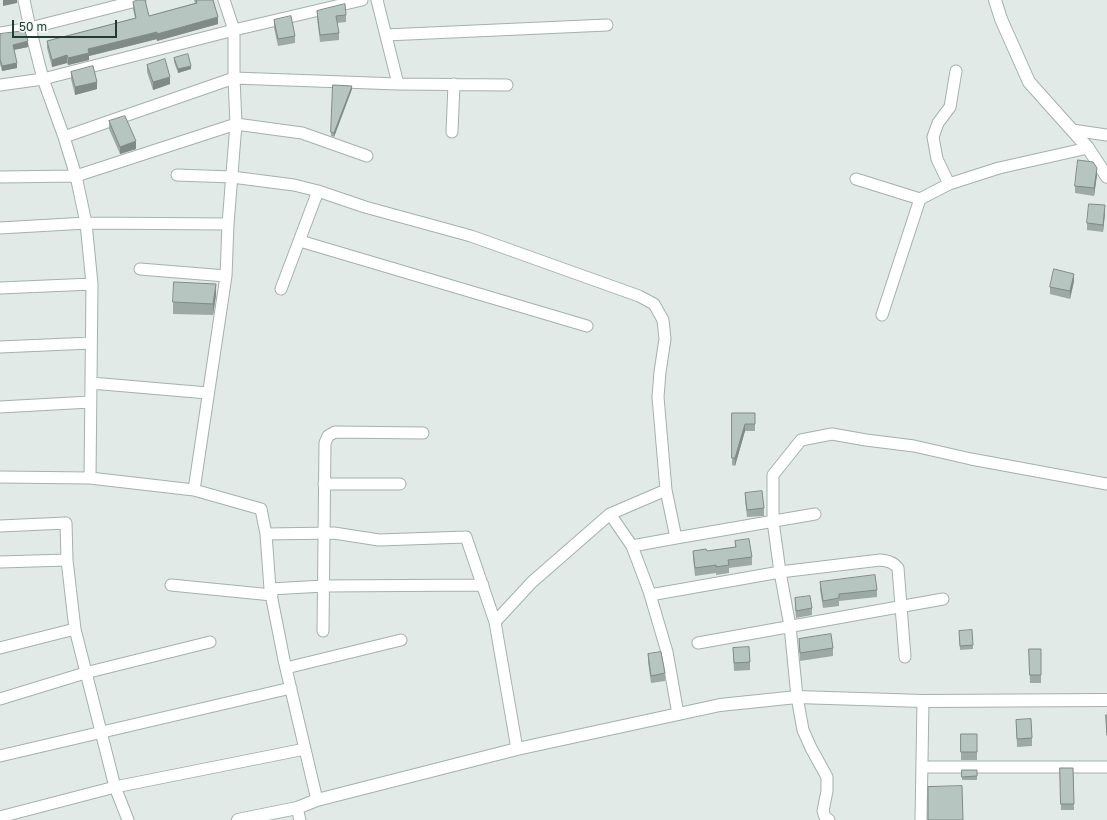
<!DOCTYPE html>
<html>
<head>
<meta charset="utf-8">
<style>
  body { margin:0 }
  #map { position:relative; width:1107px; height:820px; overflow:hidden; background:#e1eae7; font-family:"Golos Text",sans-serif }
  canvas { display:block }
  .scale { position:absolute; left:12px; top:20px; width:105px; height:18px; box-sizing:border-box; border:2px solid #233935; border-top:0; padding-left:5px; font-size:12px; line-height:14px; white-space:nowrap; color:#233935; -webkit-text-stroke:3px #f1f7f5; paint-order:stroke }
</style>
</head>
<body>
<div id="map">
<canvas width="1107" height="820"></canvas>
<div class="scale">50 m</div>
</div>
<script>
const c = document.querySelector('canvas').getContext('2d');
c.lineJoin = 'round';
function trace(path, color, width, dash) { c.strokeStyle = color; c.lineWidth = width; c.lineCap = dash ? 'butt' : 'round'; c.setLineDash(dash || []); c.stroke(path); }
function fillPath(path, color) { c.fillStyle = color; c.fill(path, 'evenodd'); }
const minor = new Path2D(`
  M24 0 30 28 43 79 64 137 76 176 86 223 228 224
  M224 0 234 30V78L236 124 228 224 226 276 194 490 261 509 266 534 270 589 284 660 317 800
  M377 0 398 84
  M0 33 30 28 140 0
  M386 35 607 25
  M0 85 43 79 234 30 362 0
  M1072 130 1107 135
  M452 132 454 84
  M64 137 234 78 398 84 507 85
  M177 175 232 177 294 185 318 191 365 207 471 236 639 296 654 304 663 320 665 339 660 372 658 397 666 490 676 538 815 514
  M0 177 76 176 236 124 302 133 367 156
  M856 179 920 199
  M949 184 937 159 933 137 938 123 950 107 956 71
  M0 228 86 223 92 284 90 478 194 490
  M300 241 587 326
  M140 269 226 276
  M0 288 92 284
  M281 289 318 191
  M882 315 920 199 949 184 999 168 1088 148
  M0 347 91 343
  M91 383 208 393
  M0 407 90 402
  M0 477 90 478
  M324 484H400
  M610 514 632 546 649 591 667 652 678 714
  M0 526 66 523 67 560 75 629
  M266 534 334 533 379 540 466 537 495 622 517 749
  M632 546 676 538
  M0 562 67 560
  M171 585 272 595
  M270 589 324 586 483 585
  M650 595 780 572 880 560C888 561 893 562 898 568L905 657
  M495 622 532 582 610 514 666 490
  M323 631 325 443 328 436 335 432 423 433
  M698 643 943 599
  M0 648 75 629 115 787 128 820
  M286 668 401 640
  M0 699 85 673 210 642
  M0 756 291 688
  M922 767H1107
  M297 808 300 820
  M0 817 115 787 305 749
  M829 820 825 817 823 811 827 791V777L811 748 803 730 797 697 790 626 780 572 773 521V475L801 440 832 434 866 440 914 446 971 459 1107 484
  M921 820 923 701`);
const tertiary = new Path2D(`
  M995 0 1001 19 1029 82 1088 148 1107 177
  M238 820 297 808 317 800 517 749 720 705 797 697 923 701 1107 700`);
trace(minor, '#a4b1ae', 13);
trace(tertiary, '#a4b1ae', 14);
trace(minor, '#fff', 11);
trace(tertiary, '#fff', 12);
fillPath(new Path2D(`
  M194 0H213L218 24 157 41V39L89 56V60L68 65 67 63 52 67 47 48V41L135 18 133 9V2L149 16 195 3Z
  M317 11 346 15V22L337 23 339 33V40L320 42 317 18Z
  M274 20 295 36V43L278 46 274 28Z
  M0 34 28 47 14 50 17 68 2 71 0 64Z
  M174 58 191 69 178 73 174 62Z
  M147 65 170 84 153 90 147 72Z
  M71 72 97 89 75 95 71 79Z
  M333 85 352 89 334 137 331 136Z
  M109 121 136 149 120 154 109 129Z
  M1097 175 1094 196 1075 193V186Z
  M1105 213 1103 232 1087 230V223Z
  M1074 281 1070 299 1050 294V287Z
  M216 295 213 315 173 314V302Z
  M732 413H755V431H745L735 466 732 465Z
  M745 493 764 508V516L747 517 745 500Z
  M735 541 752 557V565L729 568V573L716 575V573L695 576 693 558V551H707L735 547Z
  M820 582 877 590V597L839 601V606L823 608 820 590Z
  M795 598 812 608V615L796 618 795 606Z
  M959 635 973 645V649L960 650Z
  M799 639 833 648V656L800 661Z
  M733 648 750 662V670L734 671Z
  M1029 649H1041V683H1030Z
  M648 654 665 673V681L651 683 648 662Z
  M1016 720 1032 738V746L1017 747Z
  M961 734H977V760H961Z
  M1073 768 1074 810H1061L1060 774Z
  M962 770H977V780H962Z`), '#9da9a5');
fillPath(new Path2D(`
  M3 0H17V3L3 6Z
  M218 17V24L157 41V34Z
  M157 32V39L89 56V60L68 65V58L88 49Z
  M28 41V47L13 50V45Z
  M67 55V63L52 67V60Z
  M17 63V68L2 71V66Z
  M191 66V69L178 73V69Z
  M170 77V84L153 90V82Z
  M97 82V89L75 95V87Z
  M352 86V89L334 137V133Z
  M136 141V149L120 154V147Z
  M1097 168V175L1094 196V188Z
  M1105 205V213L1103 232V225Z
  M1074 274V281L1070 299V291Z
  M216 284V295L213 315V304Z
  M745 424V431L735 466V458Z`), '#808a86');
const building = new Path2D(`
  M138 0H145L149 16 197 3 196 0H213L218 17 157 34V32L88 49 89 53 68 58 67 55 52 60 47 41 136 18 133 2Z
  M345 4 346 15 336 16 339 33 320 35 317 11Z
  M291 16 295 36 278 39 274 20Z
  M25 31 28 41 13 45 17 63 2 66 0 59V34Z
  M188 54 191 66 178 69 174 58Z
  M165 59 170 77 153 82 147 65Z
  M93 66 97 82 75 87 71 72Z
  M333 85 352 86 334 133 331 132Z
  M125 116 136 141 120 147 109 121Z
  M1078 160 1093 162 1097 168 1094 188 1075 186Z
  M1089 204 1105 205 1103 225 1087 223Z
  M1054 269 1074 274 1070 291 1050 287Z
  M174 282 216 284 213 304 173 302Z
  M732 413H755V424H745L735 458H732Z
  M762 491 764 508 747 510 745 493Z
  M749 539 752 557 728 560 729 565 716 567V565L695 568 693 551 706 549 707 551 736 547 735 541Z
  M875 575 877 590 839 594V598L823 601 820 582Z
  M810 596 812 608 796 611 795 598Z
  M972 630 973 645 960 646 959 631Z
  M831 634 833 648 800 653 799 639Z
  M749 647 750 662 734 663 733 648Z
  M1029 649H1041V675H1030Z
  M661 652 665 673 651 676 648 654Z
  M1106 715H1107V735Z
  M1031 719 1032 738 1017 739 1016 720Z
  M961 734H977V752H961Z
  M1060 768H1073L1074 804H1061Z
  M962 770H977V776L962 777Z
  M962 786 963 820H928V787Z`);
fillPath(building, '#b7c5c0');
trace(building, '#808a86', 1);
</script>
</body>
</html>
